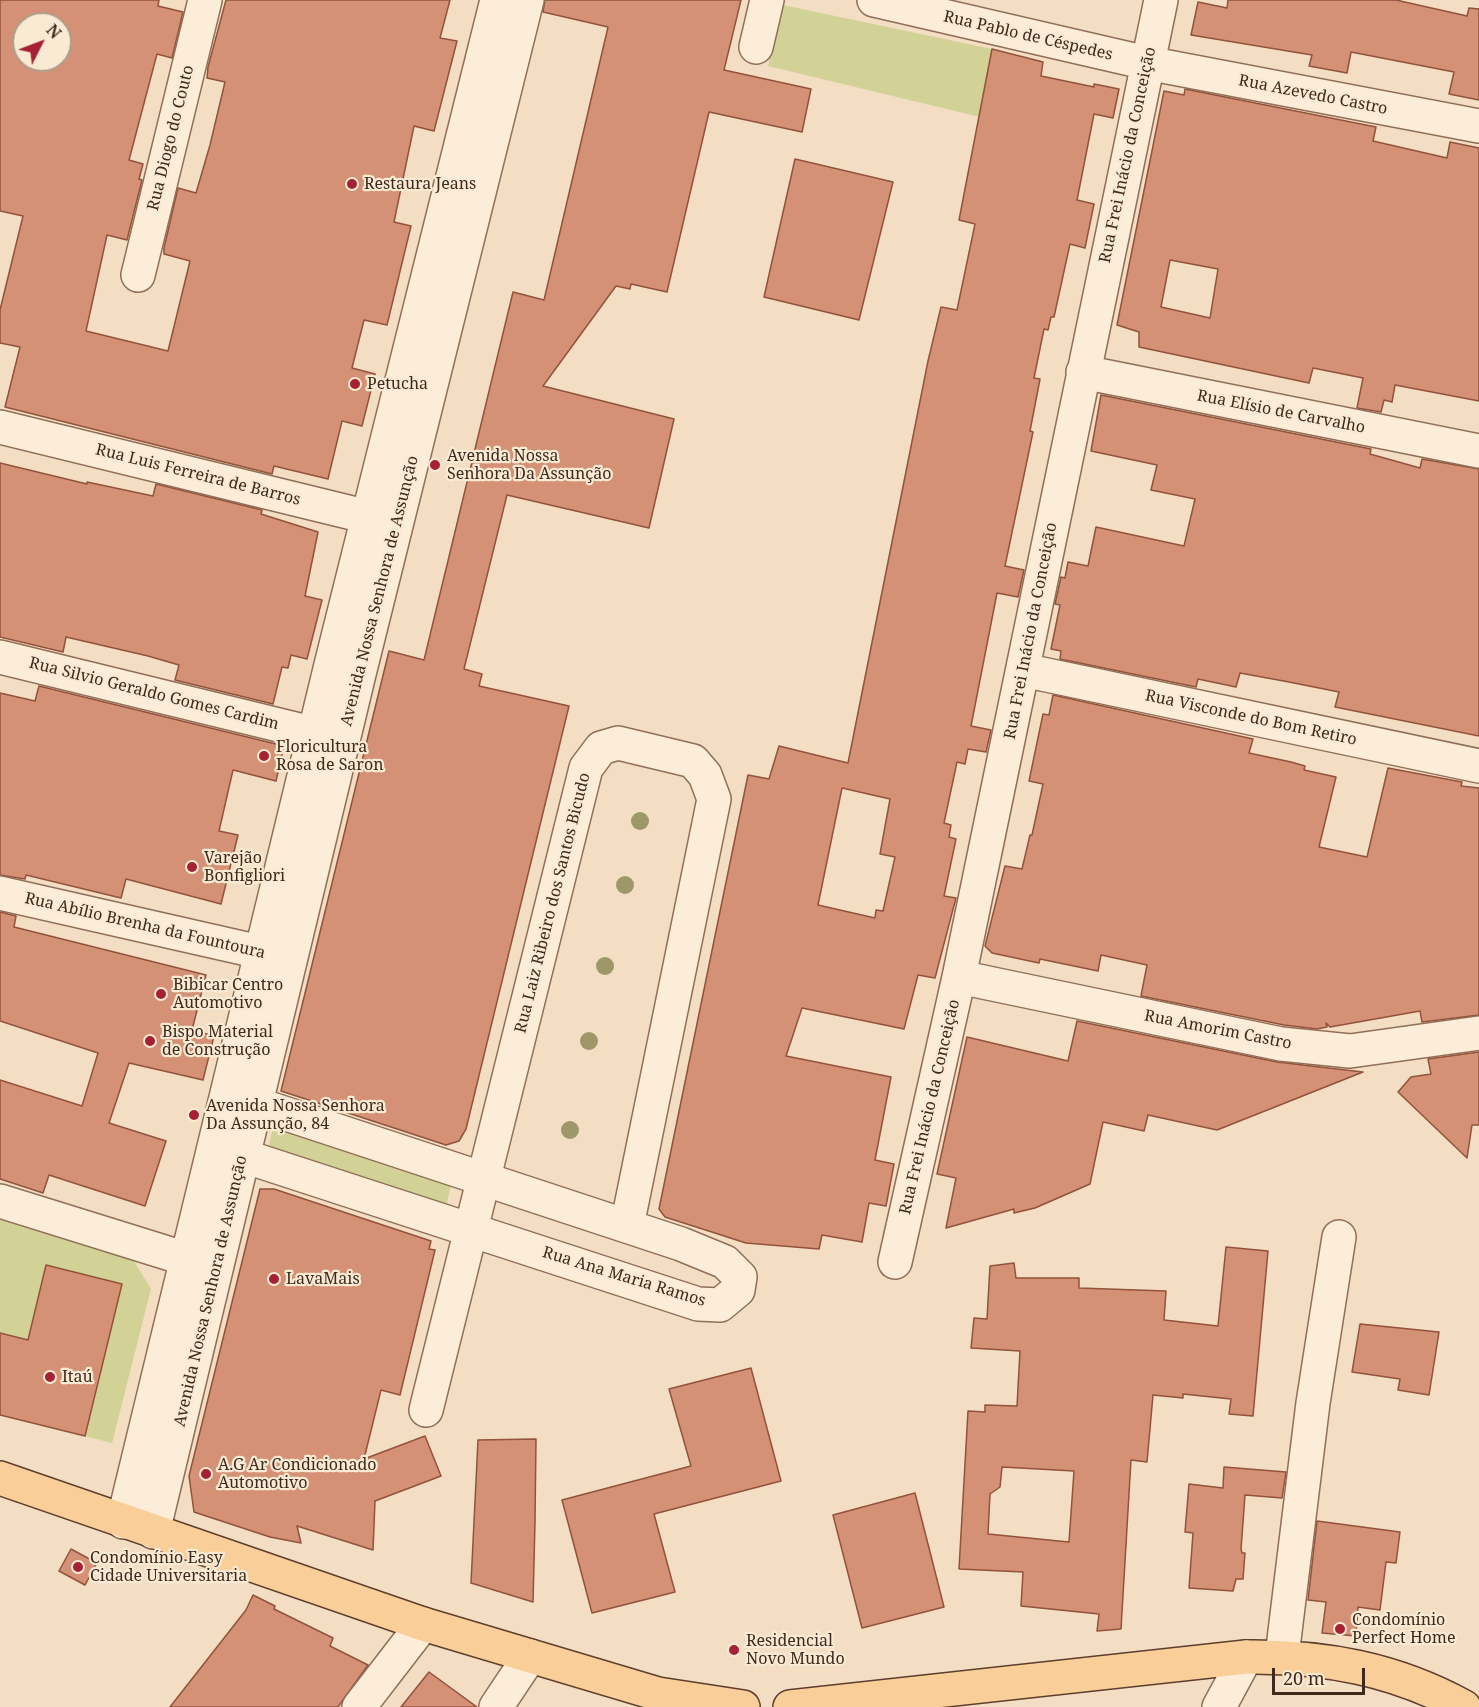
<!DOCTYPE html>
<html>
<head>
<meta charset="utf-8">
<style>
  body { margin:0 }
  #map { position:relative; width:1479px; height:1707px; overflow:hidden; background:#f3dec3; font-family:"Noto Serif",serif }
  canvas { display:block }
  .north { position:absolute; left:12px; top:12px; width:60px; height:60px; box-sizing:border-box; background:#f9ead4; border:2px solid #ae9d8b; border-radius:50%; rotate:48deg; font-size:16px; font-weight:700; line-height:24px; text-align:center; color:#3e291d }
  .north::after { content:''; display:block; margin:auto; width:21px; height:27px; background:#a62133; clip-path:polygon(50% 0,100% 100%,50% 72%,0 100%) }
  .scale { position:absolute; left:1272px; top:1668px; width:93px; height:27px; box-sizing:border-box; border:3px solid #3e291d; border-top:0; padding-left:8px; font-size:18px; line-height:21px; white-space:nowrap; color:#3e291d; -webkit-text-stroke:4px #f9ead4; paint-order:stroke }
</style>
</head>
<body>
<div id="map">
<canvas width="1479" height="1707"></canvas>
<div class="north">N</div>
<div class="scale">20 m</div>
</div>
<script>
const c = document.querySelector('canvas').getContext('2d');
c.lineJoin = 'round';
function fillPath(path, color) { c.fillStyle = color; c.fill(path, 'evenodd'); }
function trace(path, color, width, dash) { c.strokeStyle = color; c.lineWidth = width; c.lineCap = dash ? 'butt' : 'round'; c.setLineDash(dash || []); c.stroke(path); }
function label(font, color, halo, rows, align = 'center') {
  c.font = font + ' "Noto Serif",serif'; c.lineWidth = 4.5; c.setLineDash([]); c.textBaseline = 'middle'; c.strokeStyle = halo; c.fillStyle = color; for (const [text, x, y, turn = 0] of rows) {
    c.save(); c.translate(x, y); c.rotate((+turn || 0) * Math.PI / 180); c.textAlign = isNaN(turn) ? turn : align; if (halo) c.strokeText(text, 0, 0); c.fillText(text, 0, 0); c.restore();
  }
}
fillPath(new Path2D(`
  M783 5 992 49 980 117 768 66Z
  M274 1123 452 1181 446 1207 268 1149Z
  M0 1218 134 1261 151 1289 112 1443 85 1436 122 1284 46 1265 28 1340 0 1333Z`), '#d3d296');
const building = new Path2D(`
  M0 0H159L158 6 183 12 172 58 157 54 129 160 143 164 139 179 142 180 127 240 107 235 86 331 168 351 190 261 164 254V248L178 188 196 193 210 145 225 82 207 78 208 67 226 0H450L440 38 457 41 434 131 414 126 394 222 411 226 387 325 364 320 352 368 375 374 362 426 342 421 328 479 274 466 272 474 5 407 20 347 0 343V310L23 216 0 211ZM24 24H60V60H24Z
  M545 0H741L724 70 811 89 802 132 709 112 667 292 631 284 630 289 616 286 543 386 674 419 649 528 507 495 464 669 482 674 479 686 569 706 466 1129 459 1141 446 1145 281 1091 389 651 424 660 513 292 544 300 608 27 543 12Z
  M1228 0H1396L1467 16 1469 8 1479 9V100L1449 94 1454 72 1351 52 1347 73 1309 66 1312 55 1191 35 1198 2 1227 8Z
  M992 49 1043 62 1041 76 1094 87V84L1119 89 1113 118 1094 114 1077 200 1094 204 1085 248 1070 244 1054 317H1051L1048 330 1044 329 1034 378 1040 379 1030 431 1033 432 1005 566 1024 570 1018 597 997 593 971 726 991 730 986 752 968 749 965 764 957 762 944 823 951 825 949 837 956 839 944 896 956 898 935 978 918 975 904 1029 802 1008 786 1056 891 1077 875 1160 894 1164 886 1206 869 1203 862 1242 822 1235 819 1249 746 1243 665 1217 659 1209 748 775 769 779 779 746 848 763 928 361 941 307 957 310 975 224 959 220ZM842 788 890 799 880 854 895 857 883 911 876 910 875 918 818 905Z
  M1185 89 1376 127 1373 141 1447 158 1450 142 1479 148V401L1395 385 1392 402 1384 400 1381 412 1357 408 1363 378 1313 368 1309 383 1139 347V332L1117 325 1164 91 1184 95ZM1170 260 1218 269 1210 318 1161 307Z
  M795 159 893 182 859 320 764 297Z
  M1101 395 1371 449 1370 454 1420 468 1422 459 1479 469V736L1335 707 1339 692 1289 682 1240 673 1236 687 1198 679 1196 687 1060 659 1061 651 1051 649 1060 605 1055 604 1061 577 1065 578 1068 562 1088 566 1096 527 1184 546 1195 499 1151 490 1157 465 1091 451Z
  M0 463 87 484V482L153 496 156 484 262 510 261 514 318 532 305 596 322 600 307 659 291 655 288 668 282 667 273 704 175 680 179 665 148 656 66 637 63 652 0 637Z
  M39 686 284 746 276 781 233 770 219 831 238 835 221 904 126 879 121 898 26 875 25 879 0 875V693L35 701Z
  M1053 695 1253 739 1249 753 1291 762 1305 766 1304 770 1336 777 1319 847 1367 857 1388 768 1462 782 1461 786 1479 788V1015L1422 1022 1420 1011 1330 1027 1326 1023 1327 1027 1317 1029 1284 1025 1141 996 1147 965 1101 955 1098 971 1040 959 1039 963 992 953 985 946 1005 866 1022 869 1030 835H1032L1043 784 1029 781 1043 714 1049 715Z
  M0 912 16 916 14 927 206 975 192 1030 214 1036 203 1080 129 1063 109 1123 166 1141 145 1206 49 1175 43 1193 0 1179V1080L82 1106 98 1053 0 1021Z
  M1077 1021 1277 1062 1363 1072 1217 1130 1148 1115 1144 1131 1103 1122 1090 1184 1035 1208 1014 1213V1209L946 1228 956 1178 937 1174 967 1037 1068 1061Z
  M1479 1052V1125H1472L1467 1158 1398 1092 1411 1077 1431 1074 1428 1059Z
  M260 1189H274L431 1241 429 1249 435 1250 400 1395 381 1390 364 1459 425 1436 441 1476 375 1501 373 1550 297 1526 301 1543 270 1537 194 1512 189 1476Z
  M1226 1247 1268 1251 1253 1416 1229 1414 1231 1399 1183 1394V1398L1153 1395 1147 1462 1131 1460 1121 1629 1097 1631 1099 1614 1021 1606 1023 1572 959 1569 968 1411 985 1412V1405L1017 1406 1020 1351 971 1348 974 1318 987 1319 990 1266 1014 1263 1016 1278H1079V1288L1166 1291 1164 1320 1218 1326ZM1002 1467 1074 1471 1069 1542 988 1534 990 1494 1000 1487Z
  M46 1265 122 1284 85 1436 0 1415V1333L28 1340Z
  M1360 1324 1439 1332 1429 1395 1398 1390 1400 1379 1352 1372Z
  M751 1368 781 1481 654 1514 675 1592 592 1613 562 1500 691 1466 669 1389Z
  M536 1439 535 1522 533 1602 471 1583 478 1440Z
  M1224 1467 1286 1472 1282 1498 1245 1495 1241 1549 1242 1553H1245L1243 1579H1236L1233 1591 1189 1588 1193 1533 1185 1532 1189 1484 1223 1488Z
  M915 1493 944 1607 862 1628 833 1515Z
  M1317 1521 1400 1532 1396 1563 1386 1562 1380 1610 1358 1607 1356 1636 1322 1633 1326 1602 1308 1600Z
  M71 1549 97 1563 85 1585 59 1571Z
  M253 1595 275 1606 274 1609 333 1638 330 1646 368 1665 338 1707H170L246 1610Z
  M429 1672 477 1707H401Z`);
fillPath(building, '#d59175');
trace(building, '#92523b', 1.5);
const minor = new Path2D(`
  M874 0 1147 63 1479 126
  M756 47 767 0
  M138 275 205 0
  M1083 372 1479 451
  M0 427 389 522
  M0 657 336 739
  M1023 670 1479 766
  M0 893 282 957
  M959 977 1281 1044 1350 1051 1479 1033
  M222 1149 698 1304 720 1305 738 1290 740 1277 725 1262 681 1244 235 1097
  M0 1201 209 1266
  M895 1262 959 977 1161 0
  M426 1410 586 768 601 748 618 743 693 761 705 775 714 799 627 1226
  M123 1522 331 665 497 0
  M153 1532 359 674 527 0
  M1282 1656 1313 1403 1339 1237
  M359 1707 423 1624
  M496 1707 530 1656
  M1219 1707 1246 1657`);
const major = new Path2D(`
  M0 1478 423 1624 658 1694 743 1707
  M790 1707 1246 1657C1324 1656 1395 1669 1464 1707`);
trace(minor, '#906e57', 36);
trace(major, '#5d3d2c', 36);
trace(minor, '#fcedd8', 33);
trace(major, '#f9ce98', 33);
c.fillStyle = '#9d976a';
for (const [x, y] of [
  [640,821],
  [625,885],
  [605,966],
  [589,1041],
  [570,1130]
]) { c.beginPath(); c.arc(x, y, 9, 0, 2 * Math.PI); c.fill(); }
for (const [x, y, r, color] of [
  [352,184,6,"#a62133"],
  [355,384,6,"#a62133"],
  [435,465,6,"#a62133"],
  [264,756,6,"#a62133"],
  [192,867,6,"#a62133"],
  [161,994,6,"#a62133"],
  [150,1041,6,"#a62133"],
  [194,1115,6,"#a62133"],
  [274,1279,6,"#a62133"],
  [50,1377,6,"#a62133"],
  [206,1474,6,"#a62133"],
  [78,1567,6,"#a62133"],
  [1340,1629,6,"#a62133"],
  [734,1650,6,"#a62133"]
]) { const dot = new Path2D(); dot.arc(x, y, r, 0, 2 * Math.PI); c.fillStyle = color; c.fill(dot); trace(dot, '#f9ead4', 2); }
label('16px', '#3e291d', '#f9ead4', [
  ["Rua Pablo de Céspedes",1028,36,13],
  ["Rua Azevedo Castro",1313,95,11],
  ["Rua Diogo do Couto",171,138,-76],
  ["Rua Frei Inácio da Conceição",1128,155,-78],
  ["Rua Elísio de Carvalho",1281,412,11],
  ["Rua Luis Ferreira de Barros",198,475,14],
  ["Avenida Nossa Senhora de Assunção",380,591,-76],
  ["Rua Frei Inácio da Conceição",1031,631,-79],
  ["Rua Silvio Geraldo Gomes Cardim",154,694,14],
  ["Rua Visconde do Bom Retiro",1251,718,12],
  ["Rua Laiz Ribeiro dos Santos Bicudo",553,903,-76],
  ["Rua Abílio Brenha da Fountoura",145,926,13],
  ["Rua Amorim Castro",1218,1030,11],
  ["Rua Frei Inácio da Conceição",930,1107,-77],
  ["Rua Ana Maria Ramos",624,1277,17],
  ["Avenida Nossa Senhora de Assunção",211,1291,-77]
]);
label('16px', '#3e291d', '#f9ead4', [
  ["Restaura Jeans",364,184],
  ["Petucha",367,384],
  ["Avenida Nossa",447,456],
  ["Senhora Da Assunção",447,474],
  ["Floricultura",276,747],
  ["Rosa de Saron",276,765],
  ["Varejão",204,858],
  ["Bonfigliori",204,876],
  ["Bibicar Centro",173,985],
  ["Automotivo",173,1003],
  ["Bispo Material",162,1032],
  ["de Construção",162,1050],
  ["Avenida Nossa Senhora",206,1106],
  ["Da Assunção, 84",206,1124],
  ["LavaMais",286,1279],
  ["Itaú",62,1377],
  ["A.G Ar Condicionado",218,1465],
  ["Automotivo",218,1483],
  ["Condomínio Easy",90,1558],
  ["Cidade Universitaria",90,1576],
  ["Condomínio",1352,1620],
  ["Perfect Home",1352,1638],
  ["Residencial",746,1641],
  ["Novo Mundo",746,1659]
], 'left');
</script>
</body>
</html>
